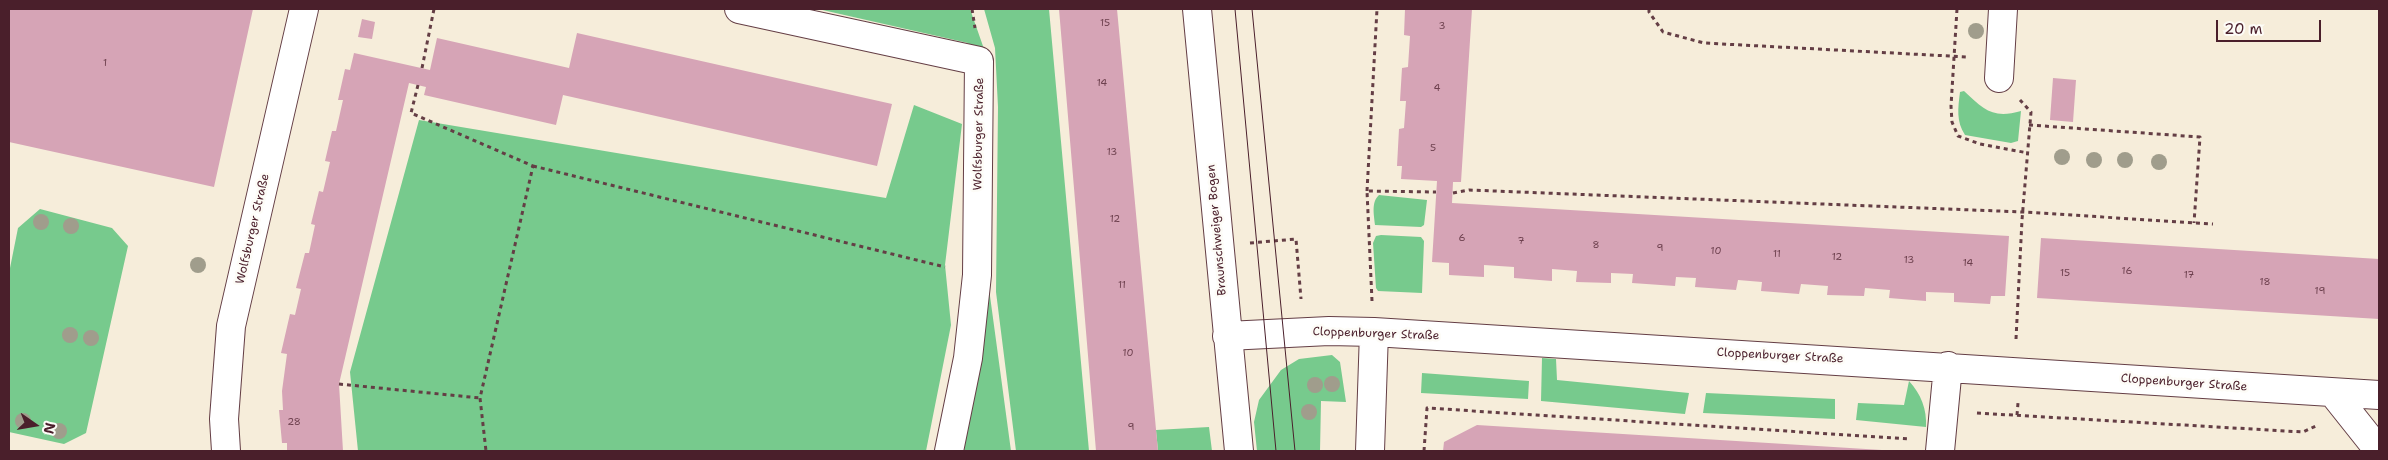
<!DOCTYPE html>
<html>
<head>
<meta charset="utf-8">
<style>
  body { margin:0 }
  #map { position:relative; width:2388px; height:460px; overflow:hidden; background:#f6edda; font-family:"Shantell Sans",sans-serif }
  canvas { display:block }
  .frame { position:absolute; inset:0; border:10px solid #4a1f2b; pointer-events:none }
  .north { position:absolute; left:10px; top:400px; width:50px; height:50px; -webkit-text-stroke:4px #fdfcf7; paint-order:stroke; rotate:103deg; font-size:14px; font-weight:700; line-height:20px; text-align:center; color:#4a1f2b }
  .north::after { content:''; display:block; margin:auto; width:18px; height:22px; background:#4a1f2b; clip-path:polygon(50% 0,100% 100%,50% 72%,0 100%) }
  .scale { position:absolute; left:2216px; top:20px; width:105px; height:22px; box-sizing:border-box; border:2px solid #4a1f2b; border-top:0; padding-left:6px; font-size:15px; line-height:18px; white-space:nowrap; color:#4a1f2b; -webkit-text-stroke:4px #fdfcf7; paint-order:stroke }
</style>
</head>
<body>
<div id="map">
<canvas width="2388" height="460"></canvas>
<div class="frame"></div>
<div class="north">N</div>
<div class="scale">20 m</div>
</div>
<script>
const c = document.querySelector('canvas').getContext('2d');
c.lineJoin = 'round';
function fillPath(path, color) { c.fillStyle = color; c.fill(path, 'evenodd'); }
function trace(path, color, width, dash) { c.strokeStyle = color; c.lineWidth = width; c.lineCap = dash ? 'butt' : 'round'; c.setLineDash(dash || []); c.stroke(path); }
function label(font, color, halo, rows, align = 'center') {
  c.font = font + ' "Shantell Sans",sans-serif'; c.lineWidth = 5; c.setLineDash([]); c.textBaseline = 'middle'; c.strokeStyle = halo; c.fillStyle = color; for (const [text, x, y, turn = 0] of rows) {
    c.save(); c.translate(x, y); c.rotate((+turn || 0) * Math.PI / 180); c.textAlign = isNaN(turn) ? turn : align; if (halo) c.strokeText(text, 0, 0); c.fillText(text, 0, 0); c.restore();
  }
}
fillPath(new Path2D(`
  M818 9H970L984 49 992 97 990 296 1011 451H964L984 296 979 61 968 43Z
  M984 9H1049L1089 451H1016L996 292 998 107 995 48Z
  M1964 91C1984 110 1993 119 2021 111L2018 141 2011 143 1965 135C1956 121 1958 108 1960 92Z
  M914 105 962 124 945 265 951 325 926 451H358L350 372 419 120 886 198Z
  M1379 195 1427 200 1424 225 1421 227 1375 225C1374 215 1371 202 1379 195Z
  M40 209 112 228 128 246 86 433 64 444 9 432V273L18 228Z
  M1381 235 1421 237 1424 241 1422 293 1378 291 1376 288 1373 243 1376 236Z
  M1332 355 1340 362 1346 402 1321 401 1320 451H1257L1254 422 1259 400 1281 370 1299 359Z
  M1542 358 1556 359 1557 380 1689 393 1685 414 1541 401Z
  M1422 373 1529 381 1528 399 1421 393Z
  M1909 381C1921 394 1927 409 1926 427L1856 420 1858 403 1904 405Z
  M1706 393 1835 399V419L1703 413Z
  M1209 427 1212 451H1158L1156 430Z`), '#77ca8d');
fillPath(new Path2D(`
  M9 9H253L214 187 9 142Z
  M1059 9H1117L1158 451H1096Z
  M1405 9H1472L1461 182H1453L1452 203 2009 236 2005 296H1991L1990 304 1954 302V293L1926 292V301L1889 298 1890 290 1865 288 1864 296 1827 295 1828 286 1801 284 1799 294 1761 291 1762 282 1738 280 1736 290 1695 287 1696 278 1676 277 1675 286 1632 283 1633 274 1611 273V283L1576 282 1577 271 1552 269V281L1514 278V267L1484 265V277L1449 275V263L1432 262 1437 181 1401 179 1402 166H1397L1399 129 1404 128 1406 101H1400L1402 68 1408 67 1410 36 1404 35Z
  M362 19 375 22 372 39 358 37Z
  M577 33 892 104 877 166 563 95 556 125 424 95 426 87 409 83 339 384 343 451H287V443H282L279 410H283L282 391 287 354 281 353 290 314 295 315 301 289 296 288 305 253H309L315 225 311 224 319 191 323 192 330 162 325 161 332 131H336L343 100H338L345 69 350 70 354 53 430 70 437 38 569 68Z
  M2053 78 2076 80 2073 122 2050 120Z
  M2041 238 2379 259V319L2037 298Z
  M1477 425 1882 450V451H1443L1444 442Z`), '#d6a4b6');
const minor = new Path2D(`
  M739 9 979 61 977 275 968 358 949 451
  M1197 9 1239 451
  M1999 78 2003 9
  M1227 336 1329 331 1374 332 2379 395
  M2333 393 2372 442 2379 447
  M226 451 224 419 231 326 304 9
  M1370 451 1374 332
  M1940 451 1948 366`);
trace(minor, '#643e45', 30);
trace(new Path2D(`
  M972 9 975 28
  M1649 9V12L1663 32 1704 43 1968 57
  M1957 9 1951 106 1952 122 1958 136 1980 144 2028 153
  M422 68 434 9
  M418 85 411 113 533 166 480 398 486 451
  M2029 125 2200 137 2194 223
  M533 166 945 267
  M1367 191 1377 9
  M1453 193 1469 190 2023 212 2213 224
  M1250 243 1296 239 1301 299
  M1372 301 1367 191 1436 192
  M2016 339 2022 220 2031 112 2020 100
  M339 384 480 398
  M1977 413 2303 432 2318 425
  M2017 415 2018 403
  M1424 451 1427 408 1910 439`), '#643e45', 3, [4, 4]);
trace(minor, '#fff', 28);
trace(new Path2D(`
  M1235 9 1276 451
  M1252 9 1295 451`), '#4a1f2b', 1);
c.fillStyle = '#a09d8c';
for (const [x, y] of [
  [1976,31],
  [2062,157],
  [2094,160],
  [2125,160],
  [2159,162],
  [41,222],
  [71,226],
  [198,265],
  [70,335],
  [91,338],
  [1332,384],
  [1315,385],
  [1309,412],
  [23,421],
  [59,431]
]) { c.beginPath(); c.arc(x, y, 8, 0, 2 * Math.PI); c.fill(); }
label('10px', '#6d404e', null, [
  ["15",1105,23],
  ["3",1442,26],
  ["1",105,63],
  ["14",1102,83],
  ["4",1437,88],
  ["5",1433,148],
  ["13",1112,152],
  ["12",1115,219],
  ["6",1462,238],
  ["7",1521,241],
  ["8",1596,245],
  ["9",1660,248],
  ["10",1716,251],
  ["11",1777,254],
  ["12",1837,257],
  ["13",1909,260],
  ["14",1968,263],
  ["16",2127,271],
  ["15",2065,273],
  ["17",2189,275],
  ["18",2265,282],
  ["11",1122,285],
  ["19",2320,291],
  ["10",1128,353],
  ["28",294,422],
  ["9",1131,427]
]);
label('12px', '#4a1f2b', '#fdfcf7', [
  ["Wolfsburger Straße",979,134,-89],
  ["Wolfsburger Straße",253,229,-77],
  ["Braunschweiger Bogen",1217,230,-95],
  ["Cloppenburger Straße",1376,334,2],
  ["Cloppenburger Straße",1780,356,3],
  ["Cloppenburger Straße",2184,383,4]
]);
</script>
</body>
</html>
